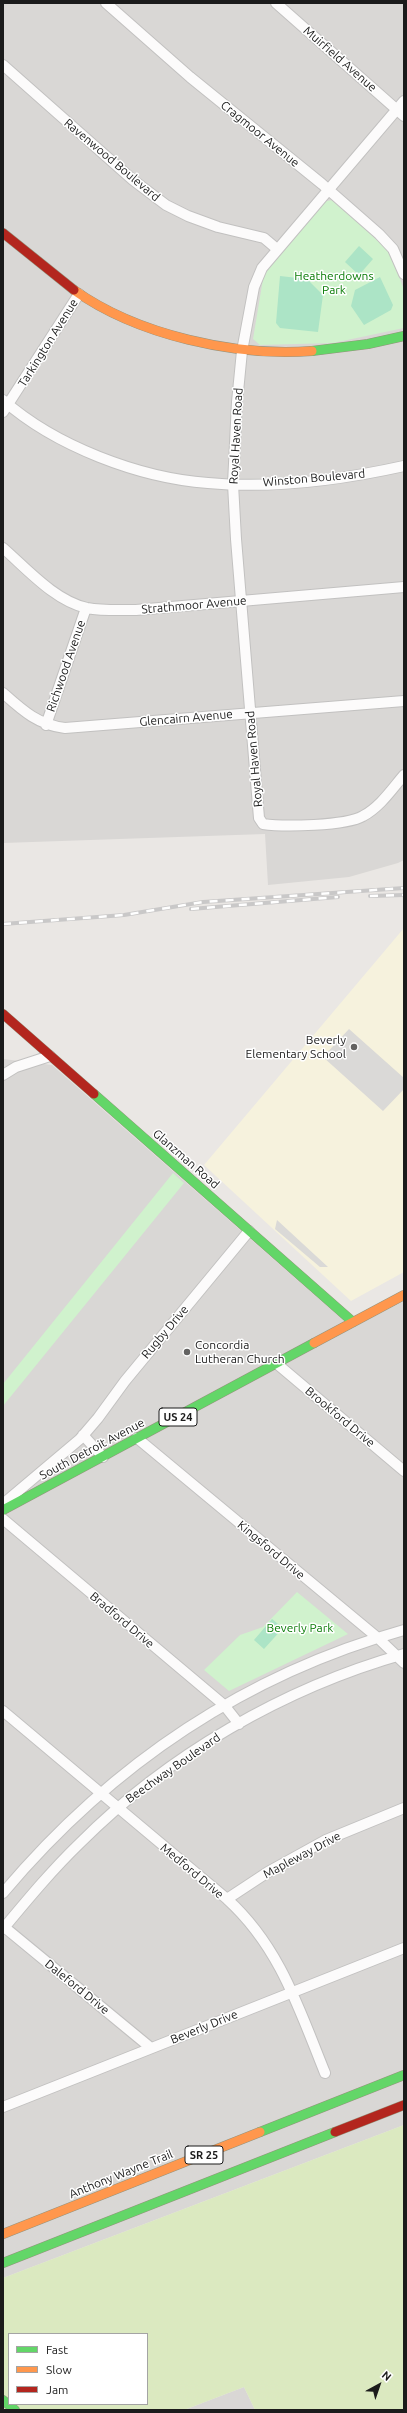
<!DOCTYPE html>
<html>
<head>
<meta charset="utf-8">
<style>
  body { margin:0 }
  #map { position:relative; width:407px; height:2413px; overflow:hidden; background:#eae7e4; font-family:Ubuntu,sans-serif }
  canvas { display:block }
  .frame { position:absolute; inset:0; border:4px solid #1b1b1b; pointer-events:none }
  .legend { position:absolute; left:8px; top:2333px; width:140px; height:72px; box-sizing:border-box; background:#fff; border:1px solid #a4a4a4; margin:0; padding:5px 7px; list-style:none; font-size:12px; color:#1b1b1b }
  .legend li { display:flex; align-items:center; gap:8px; height:20px }
  .legend b { width:20px; border:1px solid #a4a4a4 }
  .north { position:absolute; left:359px; top:2365px; width:40px; height:40px; -webkit-text-stroke:3px #fff; paint-order:stroke; rotate:40deg; font-size:11px; font-weight:700; line-height:16px; text-align:center; color:#1b1b1b }
  .north::after { content:''; display:block; margin:auto; width:14px; height:18px; background:#1b1b1b; clip-path:polygon(50% 0,100% 100%,50% 72%,0 100%) }
</style>
</head>
<body>
<div id="map">
<canvas width="407" height="2413"></canvas>
<div class="frame"></div>
<ul class="legend">
<li><b style="height:5px;background:#63d668"></b>Fast</li>
<li><b style="height:5px;background:#ff974d"></b>Slow</li>
<li><b style="height:5px;background:#b3261e"></b>Jam</li>
</ul>
<div class="north">N</div>
</div>
<script>
const c = document.querySelector('canvas').getContext('2d');
c.lineJoin = 'round';
function fillPath(path, color) { c.fillStyle = color; c.fill(path, 'evenodd'); }
function trace(path, color, width, dash) { c.strokeStyle = color; c.lineWidth = width; c.lineCap = dash ? 'butt' : 'round'; c.setLineDash(dash || []); c.stroke(path); }
function label(font, color, halo, rows, align = 'center') {
  c.font = font + ' Ubuntu,sans-serif'; c.lineWidth = 3; c.setLineDash([]); c.textBaseline = 'middle'; c.strokeStyle = halo; c.fillStyle = color; for (const [text, x, y, turn = 0] of rows) {
    c.save(); c.translate(x, y); c.rotate((+turn || 0) * Math.PI / 180); c.textAlign = isNaN(turn) ? turn : align; if (halo) c.strokeText(text, 0, 0); c.fillText(text, 0, 0); c.restore();
  }
}
fillPath(new Path2D(`
  M3 3H404V860L398 863 349 877 268 885 265 834 3 843Z
  M3 1059 52 1065 352 1328 404 1301V2125L3 2278Z
  M244 2387 255 2410H184Z`), '#d9d7d5');
fillPath(new Path2D(`
  M404 928V1272L351 1301 204 1165Z`), '#f6f2dd');
fillPath(new Path2D(`
  M404 2125V2410H255L244 2387 184 2410H3V2278ZM9 2334H147V2404H9Z`), '#dbe9c0');
fillPath(new Path2D(`
  M333 200 390 252 404 290V328L333 343 260 345 253 339 264 273 326 201Z
  M173 1173 184 1183 3 1406V1384Z
  M297 1592 348 1634 229 1691 204 1670 240 1635 263 1627Z`), '#d0f2cd');
fillPath(new Path2D(`
  M359 246 373 259 359 275 345 262Z
  M280 276 307 279 323 295 318 332 280 328 276 323Z
  M380 277 393 305 391 310 364 325 351 306 355 290Z
  M272 1619 283 1628 264 1649 254 1640Z`), '#ace4c6');
fillPath(new Path2D(`
  M349 1029 404 1078V1089L383 1111 323 1057Z
  M277 1220 328 1267H320L275 1229Z`), '#dad9d7');
const street = new Path2D(`
  M106 3 190 77 322 184 379 234 393 249 404 274
  M276 3 404 116
  M3 65 133 180 166 205 188 216 218 227 264 238 277 249
  M404 101 262 268 254 287 242 351 237 402 233 484 236 539 259 818 263 824C283 827 346 826 363 816 380 807 392 789 404 775
  M3 400C55 446 139 478 208 483 273 489 341 480 404 466
  M3 412 79 294
  M3 548C27 569 55 601 87 608 103 611 120 610 136 610L404 587
  M3 693C22 710 38 725 65 728L404 701
  M46 725 86 608
  M3 1075 16 1067 50 1056
  M276 1363 404 1471
  M83 1435 103 1457
  M137 1438 378 1638 404 1663
  M3 1504 80 1439 98 1418 125 1381 249 1231
  M3 1519 224 1705 239 1724
  M3 1711 227 1899C280 1947 299 2009 325 2073
  M3 1893C110 1766 244 1675 404 1630
  M227 1899 268 1872 326 1840 404 1808
  M3 1926 151 2048
  M3 1929C28 1899 52 1870 80 1843 168 1755 284 1688 404 1654
  M3 2107 404 1948`);
const fast = new Path2D(`
  M312 351 368 344 404 336
  M94 1094 353 1322
  M3 1510 314 1343
  M260 2132 404 2075
  M3 2263 335 2132
  M3 2400 15 2410`);
const slow = new Path2D(`
  M74 290C137 335 236 357 312 351
  M314 1343 404 1295
  M3 2234 260 2132`);
const jam = new Path2D(`
  M3 233 74 290
  M3 1014 94 1094
  M335 2132 404 2105`);
trace(street, '#c2c1c0', 12);
trace(fast, '#95937c', 10);
trace(slow, '#95937c', 10);
trace(jam, '#95937c', 10);
trace(street, '#fcfbfb', 10);
trace(fast, '#63d668', 9);
trace(slow, '#ff974d', 9);
trace(jam, '#b3261e', 9);
const rail = new Path2D(`
  M370 896 404 895
  M191 909 338 897
  M3 924 124 915 203 902 404 888`);
trace(rail, '#c9c8c8', 4);
trace(rail, '#fff', 2.5, [8]);
for (const [x, y, r, color] of [
  [354,1047,4,"#636261"],
  [187,1352,4,"#636261"]
]) { const dot = new Path2D(); dot.arc(x, y, r, 0, 2 * Math.PI); c.fillStyle = color; c.fill(dot); trace(dot, '#fff', 1.5); }
for (const [x, y, w] of [
  [178,1417,38],
  [204,2155,38]
]) { const box = new Path2D(); box.roundRect(x - w / 2, y - 9, w, 18, 3); c.fillStyle = '#fff'; c.fill(box); trace(box, '#1b1b1b', 1); }
label('bold 11px', '#1b1b1b', null, [
  ["US 24",178,1417],
  ["SR 25",204,2155]
]);
label('12px', '#1b1b1b', '#fff', [
  ["Muirfield Avenue",340,59,41],
  ["Cragmoor Avenue",260,134,39],
  ["Ravenwood Boulevard",112,160,40],
  ["Tarkington Avenue",48,343,-58],
  ["Royal Haven Road",236,436,-87],
  ["Winston Boulevard",314,478,-5],
  ["Strathmoor Avenue",194,605,-5],
  ["Richwood Avenue",66,666,-71],
  ["Glencairn Avenue",186,718,-5],
  ["Royal Haven Road",254,759,-95],
  ["Glanzman Road",186,1159,41],
  ["Rugby Drive",165,1332,-50],
  ["Brookford Drive",340,1417,40],
  ["South Detroit Avenue",92,1449,-28],
  ["Kingsford Drive",271,1550,40],
  ["Bradford Drive",122,1620,40],
  ["Beechway Boulevard",173,1768,-35],
  ["Mapleway Drive",302,1855,-28],
  ["Medford Drive",192,1871,40],
  ["Daleford Drive",77,1987,39],
  ["Beverly Drive",204,2027,-22],
  ["Anthony Wayne Trail",121,2174,-22]
]);
label('12px', '#0a7c07', '#fff', [
  ["Heatherdowns",334,276],
  ["Park",334,290],
  ["Beverly Park",300,1628]
]);
label('12px', '#1b1b1b', '#fff', [
  ["Beverly",346,1040],
  ["Elementary School",346,1054],
  ["Concordia",195,1345,"left"],
  ["Lutheran Church",195,1359,"left"]
], 'right');
</script>
</body>
</html>
